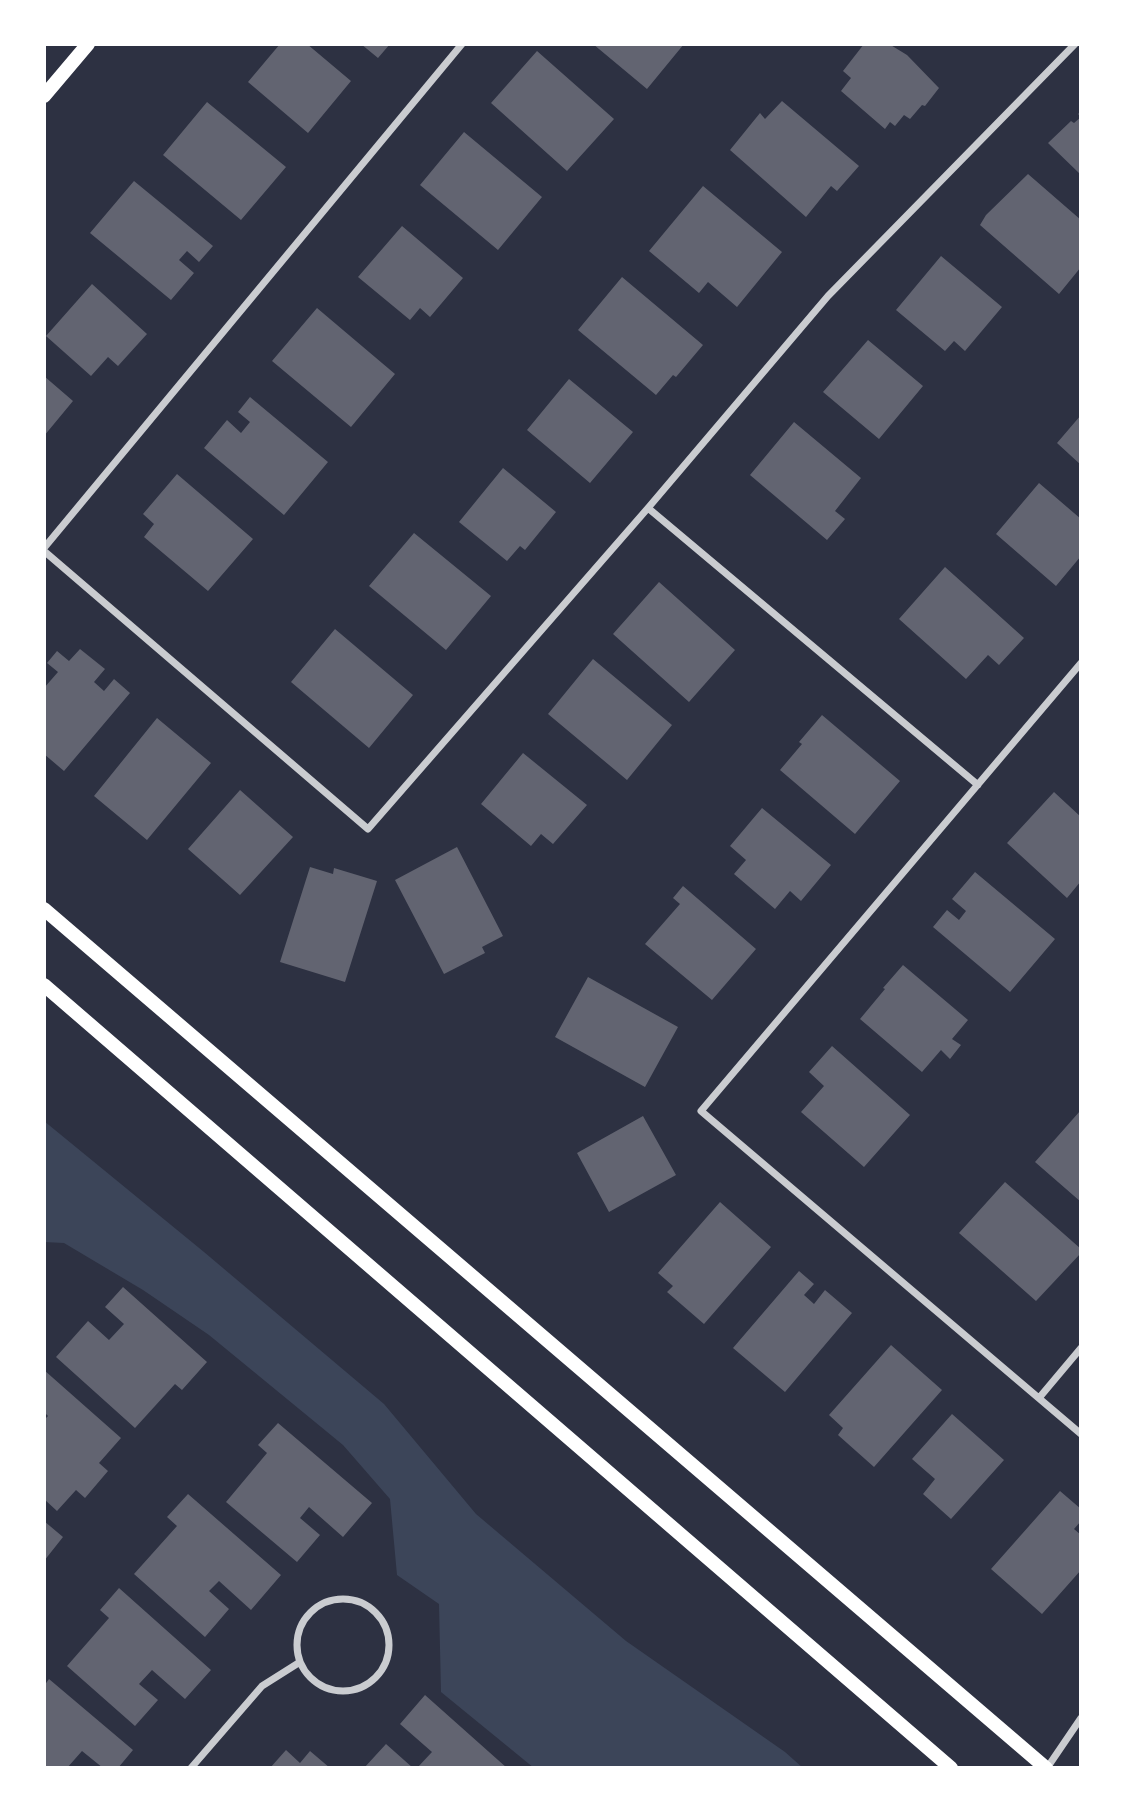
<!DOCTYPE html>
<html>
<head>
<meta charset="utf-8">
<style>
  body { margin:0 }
  #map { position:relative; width:1125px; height:1812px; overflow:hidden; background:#2d3142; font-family:"Roboto Condensed",sans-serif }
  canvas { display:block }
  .frame { position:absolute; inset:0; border:46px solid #fff; pointer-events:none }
</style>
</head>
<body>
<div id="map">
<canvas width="1125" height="1812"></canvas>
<div class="frame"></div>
</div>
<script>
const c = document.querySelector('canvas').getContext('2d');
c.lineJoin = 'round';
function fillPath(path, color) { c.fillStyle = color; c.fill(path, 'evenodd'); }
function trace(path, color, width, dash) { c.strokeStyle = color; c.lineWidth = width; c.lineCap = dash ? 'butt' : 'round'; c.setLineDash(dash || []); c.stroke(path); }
fillPath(new Path2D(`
  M44 1121 204 1252 384 1404 476 1514 626 1641 785 1752 803 1768H534L441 1692 439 1604 397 1575 390 1499 343 1445 209 1335 143 1290 64 1243 44 1242Z`), '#3c4559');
fillPath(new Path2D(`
  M280 44H307L351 81 308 133 248 82Z
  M361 44H390L378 58Z
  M593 44H684L647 89Z
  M864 44H889L907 55 939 88 925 106 922 105 910 119 904 115 895 126 890 122 885 129 841 91 851 78 843 71Z
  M537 51 614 119 567 171 491 103Z
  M782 101 859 166 837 191 831 186 806 217 730 150 760 113 765 119Z
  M207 102 286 167 241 220 163 155Z
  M1081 111V175L1048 143 1071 121 1074 123 1081 117 1078 114Z
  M464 132 542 197 498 250 420 185Z
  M1028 174 1081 220V267L1059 294 980 225 986 215Z
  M134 181 213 246 199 262 187 251 179 260 194 273 171 300 90 233Z
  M703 186 782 252 737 307 708 282 699 293 649 251Z
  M402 226 463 278 430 317 420 308 410 320 358 277Z
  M941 256 1002 307 965 351 954 341 945 351 896 310Z
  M622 277 703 345 676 377 673 375 656 395 578 330Z
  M92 284 147 334 118 366 108 357 91 376 46 336Z
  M317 308 395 374 351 427 272 361Z
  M868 340 923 386 879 439 823 392Z
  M44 376 73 401 44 436Z
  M569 379 633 432 590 483 527 430Z
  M250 397 328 462 284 515 204 448 227 420 241 433 250 422 238 412Z
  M1081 415V465L1057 443Z
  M794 422 861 478 835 511 845 519 827 540 750 475Z
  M503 468 556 512 525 550 520 546 507 561 459 522Z
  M177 474 253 539 208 591 144 537 154 524 143 514Z
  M1039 483 1081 519V556L1056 586 996 534Z
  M414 533 491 596 446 650 369 586Z
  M945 567 1024 638 999 665 988 655 966 679 899 619Z
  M659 582 735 650 689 702 613 634Z
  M335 629 413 695 369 748 291 682Z
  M80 649 105 669 94 682 104 691 114 679 130 693 64 771 44 754V688L58 672 47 663 57 651 69 661Z
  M593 659 672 725 627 780 548 714Z
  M822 715 900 781 855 834 780 770 802 744 799 742Z
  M157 718 211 763 147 840 94 796Z
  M523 753 587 805 553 844 541 834 531 846 481 804Z
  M240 790 293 837 240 895 188 849Z
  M1054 792 1081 817V881L1067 898 1007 843Z
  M762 808 831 865 801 901 790 891 775 909 734 874 746 860 730 846Z
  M457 847 503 936 482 947 485 953 444 974 395 880Z
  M310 867 333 874 334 868 377 881 345 982 280 962Z
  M975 872 1055 939 1010 992 933 927 947 910 959 920 966 911 952 899Z
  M683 886 756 949 712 1000 645 944 680 904 673 898Z
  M903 965 968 1020 952 1039 961 1045 950 1059 941 1050 922 1072 860 1019 885 989 883 988Z
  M588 977 678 1027 645 1087 555 1037Z
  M832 1046 910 1115 864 1167 801 1112 824 1086 809 1072Z
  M1080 1111 1081 1112V1202L1035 1162Z
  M643 1116 676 1175 609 1212 577 1153Z
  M1005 1182 1081 1249V1253L1036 1301 959 1233Z
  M720 1202 771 1247 704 1324 667 1292 673 1286 658 1273Z
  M799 1271 814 1284 804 1295 814 1304 825 1290 852 1313 785 1392 733 1348Z
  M123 1287 207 1362 182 1390 175 1384 135 1428 56 1357 88 1321 109 1340 124 1324 105 1307Z
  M891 1345 942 1390 874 1467 838 1435 843 1428 829 1415Z
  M44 1370 121 1438 99 1463 108 1471 85 1498 76 1490 57 1511 44 1499V1420L48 1416 44 1412Z
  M952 1414 1004 1460 951 1519 923 1494 935 1479 912 1459Z
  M278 1423 372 1503 343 1537 309 1507 300 1518 320 1535 297 1562 226 1502 267 1453 258 1445Z
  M1060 1491 1081 1509V1521L1074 1529 1081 1535V1570L1042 1614 991 1569Z
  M188 1494 281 1575 251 1610 219 1581 209 1591 229 1609 205 1637 134 1574 177 1526 167 1517Z
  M44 1521 63 1537 44 1561Z
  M119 1588 211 1670 185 1699 152 1670 139 1684 158 1700 135 1726 67 1666 109 1618 100 1610Z
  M49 1679 133 1750 118 1768H103L82 1751 67 1768H44V1686Z
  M425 1695 507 1768H417L432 1752 400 1724Z
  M386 1744 413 1768H364Z
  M286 1750 300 1763 310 1751 330 1768H270Z`), '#626471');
trace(new Path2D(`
  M648 508 978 785
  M44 548 462 44
  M44 551 368 829 648 508 828 296 1075 44
  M1081 663 701 1111 1081 1434
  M1039 1398 1081 1348
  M297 1645a46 46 0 1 1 92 0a46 46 0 1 1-92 0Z
  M191 1768 262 1686 300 1662
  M1047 1768 1081 1718`), '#caccd0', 7);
trace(new Path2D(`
  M44 96 88 44
  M44 909 1046 1768
  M44 985 951 1768`), '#fff', 14);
</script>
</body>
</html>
